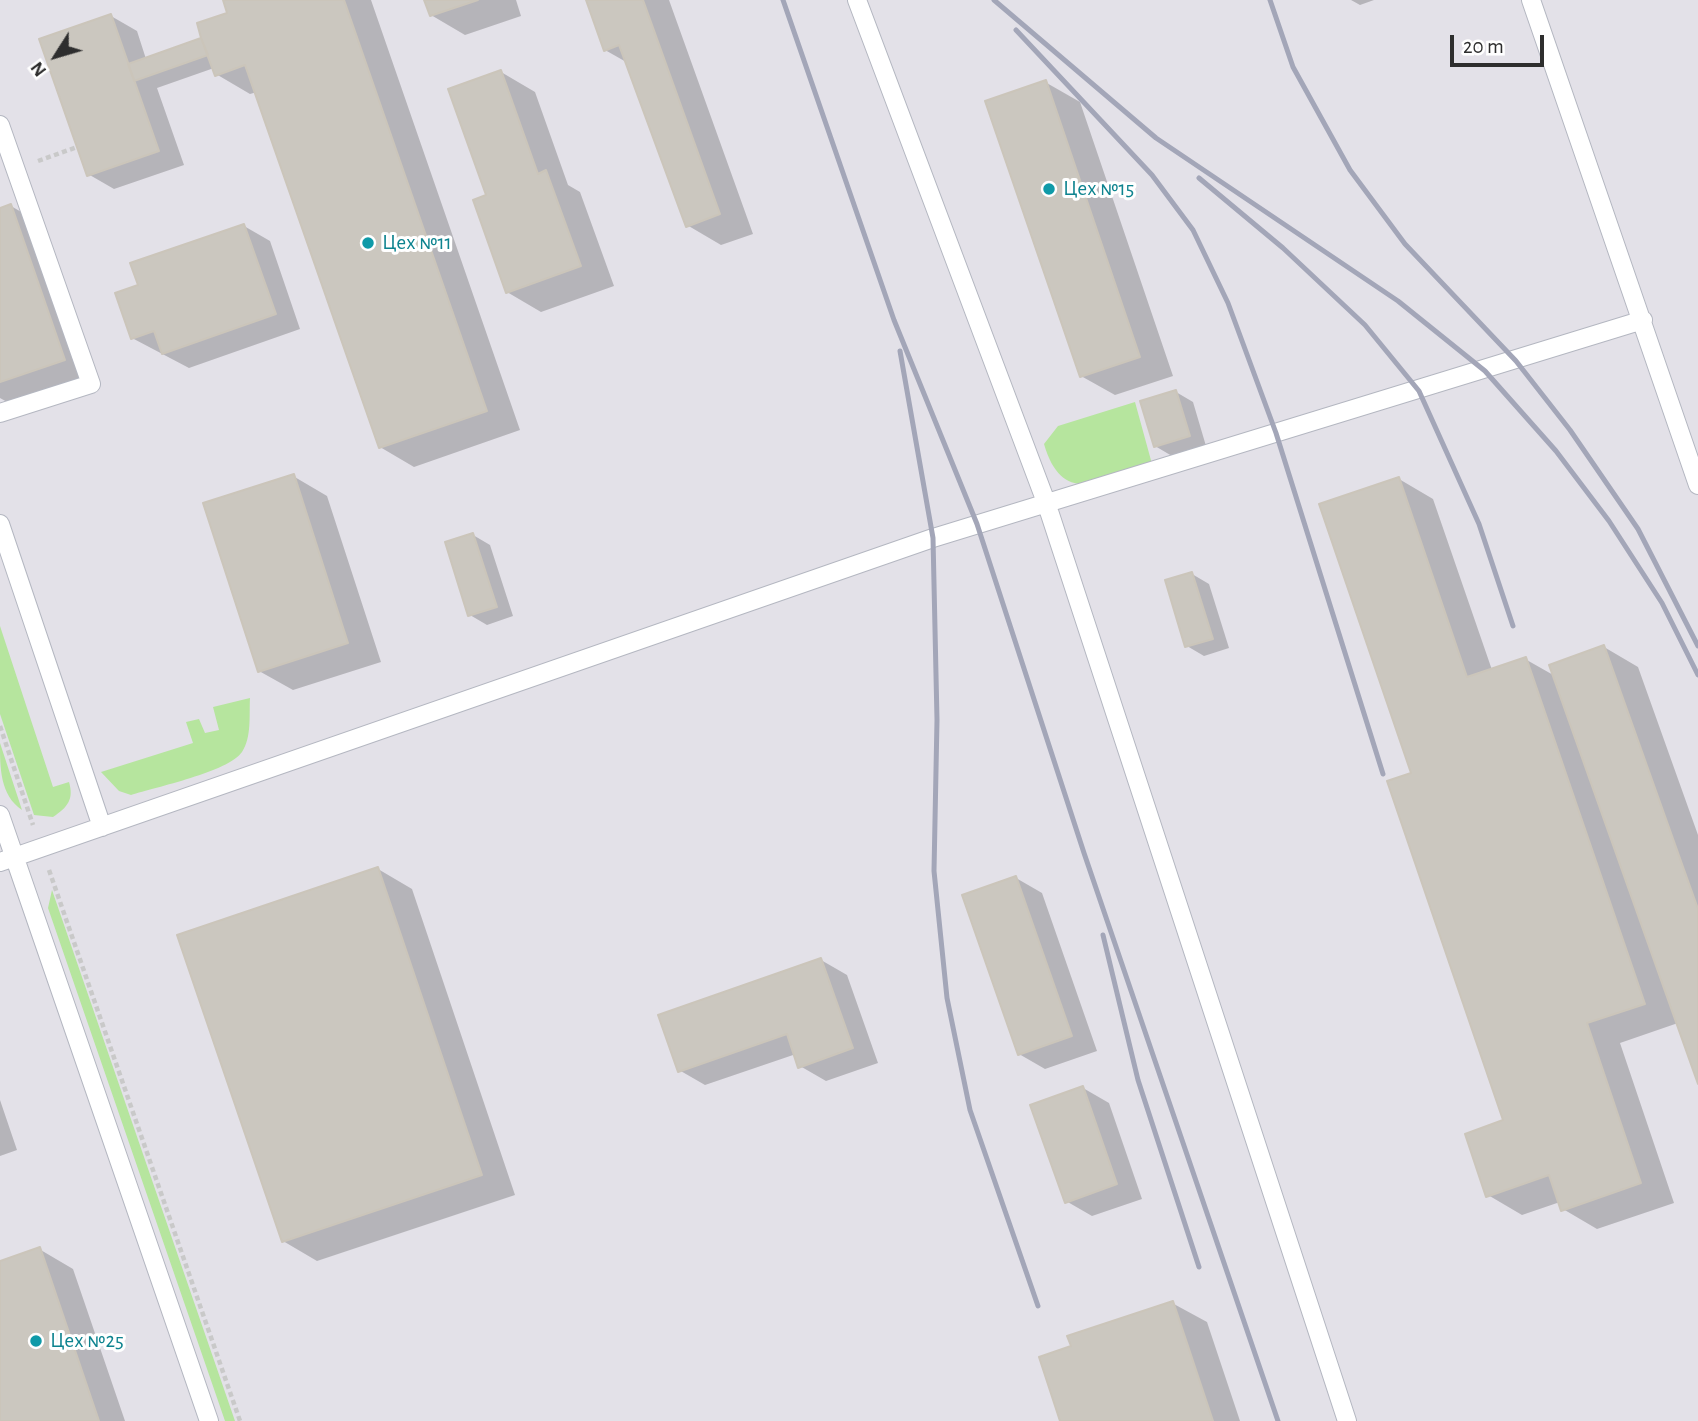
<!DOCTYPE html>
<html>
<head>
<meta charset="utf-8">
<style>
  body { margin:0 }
  #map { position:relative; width:1698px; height:1421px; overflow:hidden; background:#efe9e1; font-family:"Alegreya Sans",sans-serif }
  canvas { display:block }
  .north { position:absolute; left:21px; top:21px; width:70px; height:70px; -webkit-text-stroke:5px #fff; paint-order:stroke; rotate:233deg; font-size:19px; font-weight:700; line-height:28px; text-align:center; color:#2e2e2e }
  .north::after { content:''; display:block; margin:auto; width:24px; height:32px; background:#2e2e2e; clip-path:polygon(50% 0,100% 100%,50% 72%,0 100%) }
  .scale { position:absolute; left:1450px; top:35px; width:94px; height:32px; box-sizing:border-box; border:4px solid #2e2e2e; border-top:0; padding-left:9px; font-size:21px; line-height:24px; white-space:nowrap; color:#2e2e2e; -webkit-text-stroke:5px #fff; paint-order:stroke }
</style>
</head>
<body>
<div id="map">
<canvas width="1698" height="1421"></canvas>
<div class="north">N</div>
<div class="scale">20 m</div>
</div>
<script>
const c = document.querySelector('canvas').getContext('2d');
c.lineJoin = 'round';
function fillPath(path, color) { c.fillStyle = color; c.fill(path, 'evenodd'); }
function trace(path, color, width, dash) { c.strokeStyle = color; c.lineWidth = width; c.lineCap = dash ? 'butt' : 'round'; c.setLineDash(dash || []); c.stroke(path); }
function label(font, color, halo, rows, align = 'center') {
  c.font = font + ' "Alegreya Sans",sans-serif'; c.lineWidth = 6; c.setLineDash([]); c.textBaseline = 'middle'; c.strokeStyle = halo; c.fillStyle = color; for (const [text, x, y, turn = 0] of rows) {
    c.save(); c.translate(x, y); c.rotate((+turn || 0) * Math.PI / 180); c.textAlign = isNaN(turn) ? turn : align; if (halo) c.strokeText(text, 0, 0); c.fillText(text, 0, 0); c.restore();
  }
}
fillPath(new Path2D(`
  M0 0H1698V1421H0Z`), '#e3e1e8');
fillPath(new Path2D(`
  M1135 402 1152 464C1104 479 1063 509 1044 444L1058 426Z
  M0 626 53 787 69 782C74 799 68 807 53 817L34 815 0 714Z
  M250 698C249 714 252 737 242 752 228 772 156 787 131 795L119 791 101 772 193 743 186 722 199 719 205 733 219 730 213 707Z
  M0 743 22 810C0 795 0 768 0 743Z
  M52 890 235 1421H225L48 908Z`), '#b6e59e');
fillPath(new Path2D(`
  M225 0H371L520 430 414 467 380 447 257 92 250 94 216 74 214 68 157 88 184 165 114 189 88 174 111 16 137 31 146 59 201 39 229 14Z
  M426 0H516L521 16 465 35 431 15Z
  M588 0H669L753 234 721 245 687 225 628 63 605 50Z
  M1351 0H1374L1360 5Z
  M501 72 535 92 568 185 580 192 614 286 541 312 507 292 488 196Z
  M1045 82 1080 102 1173 376 1115 395 1081 376Z
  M11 206 45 226 98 379 16 407 0 398V210Z
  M244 226 270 241 300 329 189 368 132 338 140 286Z
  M1176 392 1193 402 1206 446 1172 456 1155 446Z
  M293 476 327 496 381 662 293 690 259 671Z
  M1399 479 1433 499 1492 670 1525 659 1555 676 1604 647 1638 667 1698 835V1078L1678 1023 1620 1043 1674 1203 1597 1229 1563 1209 1560 1202 1522 1215 1488 1195 1505 1122 1413 774Z
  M473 535 490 545 513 616 487 625 470 615Z
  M1192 574 1209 584 1229 648 1204 656 1187 646Z
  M378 869 412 889 515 1195 317 1261 283 1241Z
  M1016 878 1042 893 1097 1051 1045 1069 1019 1054Z
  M821 960 847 975 878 1063 826 1081 800 1066 796 1054 705 1085 679 1070Z
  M1083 1088 1109 1103 1142 1199 1092 1216 1066 1201Z
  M0 1100 17 1150 0 1156Z
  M39 1249 73 1269 125 1421H0V1263Z
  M1172 1303 1207 1322 1240 1421H1062L1073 1347Z`), '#0003');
const building = new Path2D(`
  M223 0H344L487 411 379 448 245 65 215 76 201 38 197 23 227 13Z
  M424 0H478L430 16Z
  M586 0H643L720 214 686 227 619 45 604 51Z
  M111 14 159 151 87 176 39 39Z
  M201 38 208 55 134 81 128 64Z
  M501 70 538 174 546 170 581 266 506 293 473 200 486 195 448 89Z
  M1046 80 1140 357 1080 377 985 101Z
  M11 204 65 360 0 382V208Z
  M244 224 276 314 162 354 154 331 131 339 115 293 138 285 130 263Z
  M1176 390 1190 436 1154 447 1140 401Z
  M294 474 348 643 258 672 203 503Z
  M1399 477 1467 677 1526 657 1645 1004 1587 1023 1641 1183 1561 1211 1549 1175 1486 1197 1465 1134 1503 1120 1387 781 1411 773 1319 504Z
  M473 533 497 607 468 616 445 542Z
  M1192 572 1213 639 1185 647 1165 580Z
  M1604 645 1698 909V1084L1549 665Z
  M378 867 482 1175 282 1242 177 935Z
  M1016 876 1072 1036 1018 1055 962 895Z
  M821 958 853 1048 798 1068 787 1034 678 1072 658 1015Z
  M1083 1086 1117 1184 1065 1203 1030 1105Z
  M40 1247 99 1421H0V1261Z
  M1173 1301 1213 1421H1060L1039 1357 1071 1346 1067 1336Z`);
fillPath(building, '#cbc7bf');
trace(building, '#cbc5ba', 2);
const lane = new Path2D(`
  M857 0 1046 502 1347 1421
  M1531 0 1698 485
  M0 125 91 384 0 413
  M0 524 102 827
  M0 815 209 1421
  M0 862 933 538 1643 320`);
trace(lane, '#b4b7c1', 20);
trace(new Path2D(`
  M38 161 77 147
  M0 726 33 825
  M49 870 240 1421`), '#c9c9c9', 4.5, [5, 3.5]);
trace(lane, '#fff', 18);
trace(new Path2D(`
  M783 0 894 320 977 524 1084 853 1278 1421
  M994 0 1156 138 1398 301 1485 371 1556 451 1609 521 1662 603 1698 675
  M1270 0 1293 67 1350 170 1405 244 1516 361 1570 430 1638 529 1698 646
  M1016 30 1152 175 1193 230 1228 303 1276 433 1383 774
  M1199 178 1283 248 1365 325 1419 391 1479 524 1513 626
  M900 351 933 538 937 720 934 871 947 998 970 1110 1038 1306
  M1103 935 1138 1080 1199 1267`), '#a3a6b8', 5);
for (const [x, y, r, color] of [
  [1049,189,7,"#0f9aa8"],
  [368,243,7,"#0f9aa8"],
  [36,1341,7,"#0f9aa8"]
]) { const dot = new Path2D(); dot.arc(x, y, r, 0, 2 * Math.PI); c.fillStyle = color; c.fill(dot); trace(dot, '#fff', 2.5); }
label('21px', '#0d838f', '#fff', [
  ["Цех №15",1063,189],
  ["Цех №11",382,243],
  ["Цех №25",50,1341]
], 'left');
</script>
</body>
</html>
